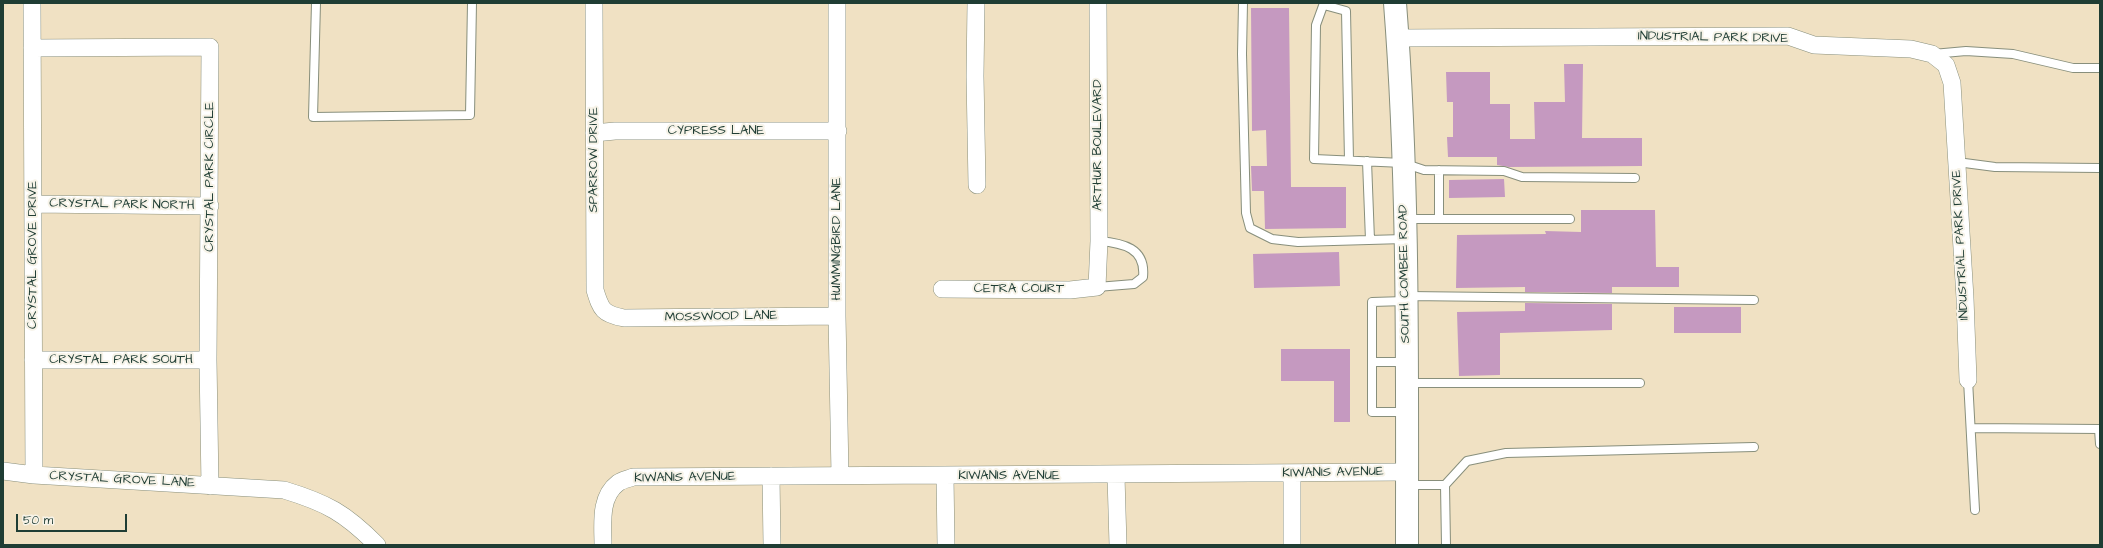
<!DOCTYPE html>
<html>
<head>
<meta charset="utf-8">
<style>
  body { margin:0 }
  #map { position:relative; width:2103px; height:548px; overflow:hidden; background:#f0e1c3; font-family:"Architects Daughter",sans-serif }
  canvas { display:block }
  .frame { position:absolute; inset:0; border:4px solid #1f3d34; pointer-events:none }
  .scale { position:absolute; left:16px; top:514px; width:111px; height:18px; box-sizing:border-box; border:2px solid #1f3d34; border-top:0; padding-left:5px; font-size:12px; line-height:14px; white-space:nowrap; color:#1f3d34; -webkit-text-stroke:3px #f7f3e8; paint-order:stroke }
</style>
</head>
<body>
<div id="map">
<canvas width="2103" height="548"></canvas>
<div class="frame"></div>
<div class="scale">50 m</div>
</div>
<script>
const c = document.querySelector('canvas').getContext('2d');
c.lineJoin = 'round';
function fillPath(path, color) { c.fillStyle = color; c.fill(path, 'evenodd'); }
function trace(path, color, width, dash) { c.strokeStyle = color; c.lineWidth = width; c.lineCap = dash ? 'butt' : 'round'; c.setLineDash(dash || []); c.stroke(path); }
function label(font, color, halo, rows, align = 'center') {
  c.font = font + ' "Architects Daughter",sans-serif'; c.lineWidth = 4; c.setLineDash([]); c.textBaseline = 'middle'; c.strokeStyle = halo; c.fillStyle = color; for (const [text, x, y, turn = 0] of rows) {
    c.save(); c.translate(x, y); c.rotate((+turn || 0) * Math.PI / 180); c.textAlign = isNaN(turn) ? turn : align; if (halo) c.strokeText(text, 0, 0); c.fillText(text, 0, 0); c.restore();
  }
}
fillPath(new Path2D(`
  M1251 8H1289L1291 187H1346V228L1265 229 1264 191H1252L1251 166H1267L1266 130 1252 131Z
  M1564 64H1583L1582 138H1642V166L1509 167 1497 165V157H1448L1447 137H1453V102H1447L1446 72H1490V104H1510V139H1535L1534 102H1565Z
  M1504 179 1505 197 1449 198V180Z
  M1581 210H1655L1656 267H1679V287H1612V293L1525 292V287L1456 288 1457 235 1546 234 1545 231 1581 232Z
  M1339 252 1340 286 1254 288 1253 254Z
  M1525 303 1612 304V330L1500 333V375L1459 376 1457 312 1525 311Z
  M1674 307H1741V333H1674Z
  M1281 349H1350V422H1334V381H1281Z`), '#c599c0');
const service = new Path2D(`
  M316 3 313 117 470 115 472 3
  M1243 3 1242 54 1246 213 1250 228 1272 239 1298 242 1404 239
  M1324 3 1316 25 1314 159 1403 163 1424 170 1504 171 1522 177 1635 178
  M1324 5 1346 11 1349 160
  M1933 54 1966 51 2013 54 2073 68H2100
  M1367 161 1370 240
  M1957 162 1995 167 2100 168
  M1439 170V219
  M1405 219H1570
  M1097 287 1134 284 1143 277C1146 248 1123 243 1099 241
  M1408 296 1754 300
  M1372 362V302L1405 301
  M1968 380 1975 510
  M1407 383H1640
  M1406 412H1372V362H1407
  M1971 428 2100 429
  M2099 429 2100 444
  M1407 485H1445L1467 461 1506 453 1754 447
  M1445 485 1446 545`);
const minor = new Path2D(`
  M32 3 34 475
  M594 3 595 290C601 310 603 314 624 318L837 316
  M837 3V316L840 475
  M976 3 975 76 977 185
  M1398 38 1788 36 1814 45 1911 49 1932 54 1946 65 1952 83 1965 298 1968 380
  M32 48 210 47 208 360 210 486
  M594 133 615 131H838
  M33 204 210 206
  M942 289 1070 290 1097 287 1099 241 1098 3
  M33 360H208
  M3 471 34 475 284 490C327 503 345 513 377 545
  M1292 473V545
  M771 476 772 545
  M945 476 946 545
  M1116 476 1118 545
  M603 545C603 525 599 497 618 483 622 480 628 479 633 477L1406 472`);
const secondary = new Path2D(`
  M1395 3C1409 183 1407 364 1407 545`);
trace(service, '#888f7c', 10);
trace(minor, '#888f7c', 18);
trace(secondary, '#888f7c', 24);
trace(service, '#fff', 8);
trace(minor, '#fff', 17);
trace(secondary, '#fff', 22);
label('13px', '#1f3d34', '#f7f3e8', [
  ["INDUSTRIAL PARK DRIVE",1713,38,1],
  ["CYPRESS LANE",716,131],
  ["ARTHUR BOULEVARD",1098,145,-90],
  ["SPARROW DRIVE",594,160,-90],
  ["CRYSTAL PARK CIRCLE",210,177,-90],
  ["CRYSTAL PARK NORTH",122,205,1],
  ["HUMMINGBIRD LANE",837,239,-90],
  ["INDUSTRIAL PARK DRIVE",1961,245,-93],
  ["CRYSTAL GROVE DRIVE",33,255,-90],
  ["SOUTH COMBEE ROAD",1405,274,-91],
  ["CETRA COURT",1019,289],
  ["MOSSWOOD LANE",721,317,-1],
  ["CRYSTAL PARK SOUTH",121,360],
  ["KIWANIS AVENUE",1333,473,-1],
  ["KIWANIS AVENUE",1009,476],
  ["KIWANIS AVENUE",685,478,-1],
  ["CRYSTAL GROVE LANE",122,480,3]
]);
</script>
</body>
</html>
